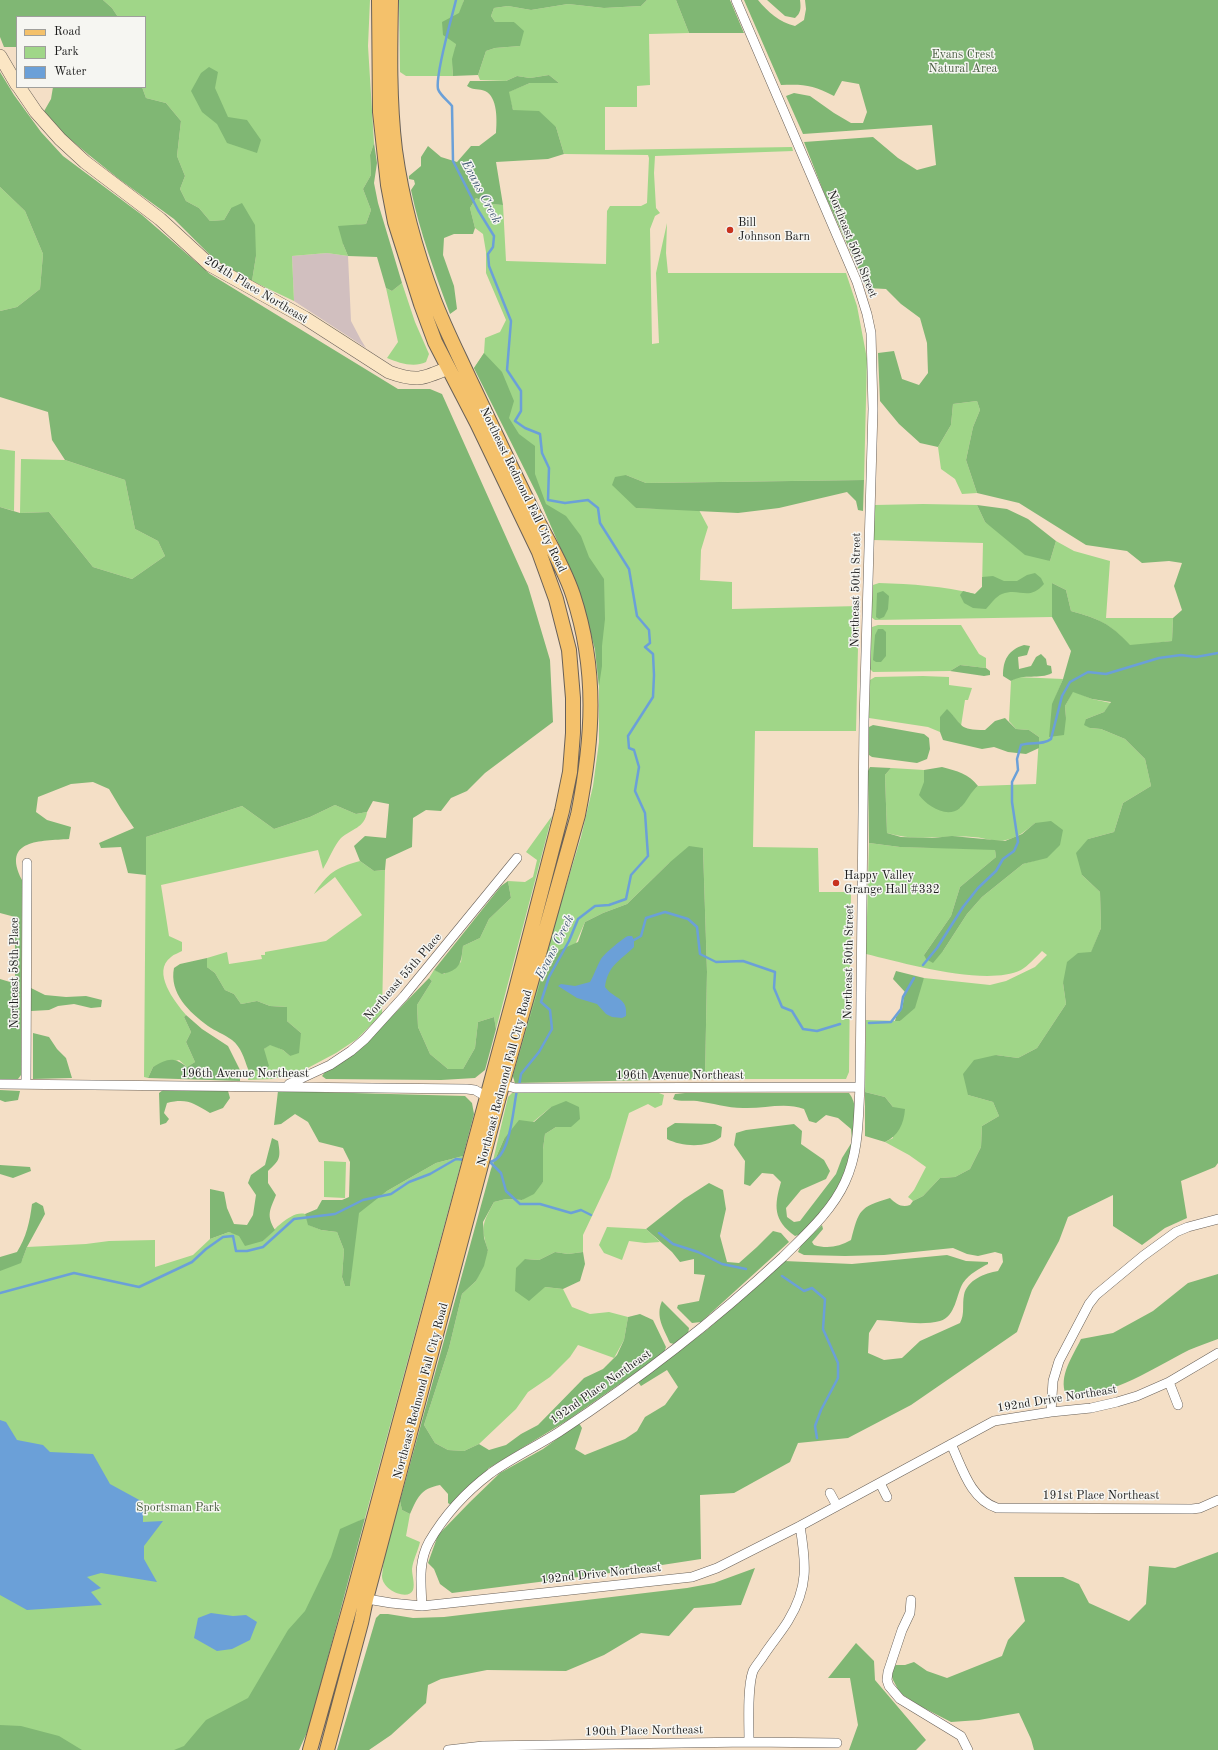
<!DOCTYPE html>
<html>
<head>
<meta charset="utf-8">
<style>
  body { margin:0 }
  #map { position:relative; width:1218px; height:1750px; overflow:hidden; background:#f4dfc6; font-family:"Old Standard TT",serif }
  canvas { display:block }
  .legend { position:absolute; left:16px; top:16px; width:130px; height:72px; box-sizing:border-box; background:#f6f6f2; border:1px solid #9f9f9c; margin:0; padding:5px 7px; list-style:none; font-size:12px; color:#1c1c1c }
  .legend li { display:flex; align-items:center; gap:8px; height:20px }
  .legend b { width:20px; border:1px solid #9f9f9c }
</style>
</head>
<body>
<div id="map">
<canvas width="1218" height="1750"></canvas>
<ul class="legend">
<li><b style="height:5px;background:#f4c16b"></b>Road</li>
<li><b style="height:11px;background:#a0d688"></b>Park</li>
<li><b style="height:11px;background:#6ba0d8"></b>Water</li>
</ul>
</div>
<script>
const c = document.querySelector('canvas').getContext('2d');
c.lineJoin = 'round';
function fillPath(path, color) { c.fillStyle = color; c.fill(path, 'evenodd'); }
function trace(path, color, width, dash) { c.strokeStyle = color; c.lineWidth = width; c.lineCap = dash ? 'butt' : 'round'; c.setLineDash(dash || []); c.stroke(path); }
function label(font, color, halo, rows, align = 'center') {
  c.font = font + ' "Old Standard TT",serif'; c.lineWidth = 3; c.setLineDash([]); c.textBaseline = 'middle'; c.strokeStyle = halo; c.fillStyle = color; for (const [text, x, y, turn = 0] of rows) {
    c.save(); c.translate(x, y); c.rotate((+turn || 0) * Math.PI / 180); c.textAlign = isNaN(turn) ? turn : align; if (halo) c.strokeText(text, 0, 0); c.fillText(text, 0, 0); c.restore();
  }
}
fillPath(new Path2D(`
  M327 253 348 256 351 321 361 340 366 348 294 301 292 256Z`), '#d1bfbf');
fillPath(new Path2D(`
  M103 0H370L368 46 374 143 370 155 371 175 363 189 371 210 366 224 356 225 343 244 348 256 327 253 292 256 294 301 252 281 256 256 231 208 224 220 210 221 199 208 186 201 180 189 185 176 177 156 181 121 166 103 146 98 142 87H145V17H118L112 8Z
  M399 0H464C459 15 459 29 456 44 454 58 452 62 453 76H406L400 72Z
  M647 0H676L689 33 649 34 650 85 637 86V107H605V150L792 147 793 151 655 156 654 173 656 208 660 213 655 216 650 229 652 344 659 343 656 273 667 223 666 253 668 273H846L857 306 867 359 864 480 646 483 626 475 636 508 699 510 708 527 701 550 700 580 732 582V609L859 606 856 731H755L753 847 818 848 819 892H851L849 1072 846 1079H705L707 972 703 848 669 863 627 904 603 913 585 922 515 1083 513 1076 557 916 581 837 593 786 599 742V686L595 649 580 593 538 496 474 368 484 353 485 338 500 332 506 320 486 273V252L483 234 475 228 470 208 476 198 489 204 503 205 506 261 606 264 607 211 610 206H641L647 203 649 158 648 155 564 154 556 127 513 110 508 92 530 83H559L549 75 530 78 517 76 506 81 480 80 478 75 486 51 495 48 520 46 514 22H495L491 16 494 8 508 6 531 10 568 4 604 8 641 6Z
  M0 187 25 211 43 254 40 289 17 307 0 311Z
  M402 283 415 322 429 354 426 362C414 368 399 363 387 358L398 342 386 288 392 291Z
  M977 401 980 410 973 427 966 460 977 493 962 494 955 479 941 469 938 447 951 425 953 404Z
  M0 449 15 451 14 511 0 507Z
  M21 459 65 460 125 480 135 529 158 541 165 556 132 579 93 567 49 512 20 513Z
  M923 504 977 505 985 522 1050 561 1056 541 1074 551 1110 561 1106 618H1173L1172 641 1130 646C1110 623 1099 619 1071 611L1066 590 1052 583V617L875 620 871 617 873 585 879 583C912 584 943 586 975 594L982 587 983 543 873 540 875 505Z
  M878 625H961L979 654 986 658V668L960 665 950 671 873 672 870 669 872 627Z
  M923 676 949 677V685L972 688 968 700H965L961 726 953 716 940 717V732L928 727 869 718 870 680 875 677Z
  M1017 677 1063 679 1056 696 1050 737 1066 718 1065 706 1073 691 1092 699 1111 703 1104 712 1086 719 1090 728 1101 729 1125 739 1145 759 1151 786 1123 803 1114 832 1088 839 1082 875 1100 892 1101 928 1091 953 1063 983 1066 1004 1037 1048 1018 1058 996 1055 968 1095 993 1102 999 1116 982 1126 981 1147 970 1169 955 1177 940 1178 923 1196 913 1201 908 1197 914 1190 926 1167 909 1155 885 1142 893 1138V1107L885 1097 865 1092 866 1020 900 1021 924 978 990 985 1006 981 1035 967 1047 955 1042 951C1036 957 1028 966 1021 970 986 987 904 963 866 954L869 843 900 847 995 849 996 857 960 887 951 916 924 955 943 951 967 914 982 897 1023 864 1047 857 1035 823C1026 831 1018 837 1006 840 996 843 983 837 972 837 943 835 916 842 887 833L885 775 891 768 924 770V782L960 808 972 791 978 786 1036 784 1039 737 1029 730 1016 729 1009 721 1011 681Z
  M335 805 356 814 367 812C365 828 351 829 341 838 335 844 328 861 323 869L318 850 161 885 169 936 182 942V951C179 953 174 954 171 957 151 972 175 1002 186 1015L184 1017 191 1032 186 1042 195 1062 187 1067 179 1060 153 1067 148 1078 144 1077 146 837 242 806 274 829 310 817Z
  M552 816 496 1029 494 1017 478 1022 475 1048 463 1069H448L430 1054 418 1027 417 1005 432 981 429 978 434 970 444 974 461 962 463 946 480 938 489 919 511 898 508 881 525 882 533 877 537 860 526 852Z
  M360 861 374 871 385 870 382 1014 357 1039 336 1053 304 1070 273 1079 248 1080V1069L260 1072 264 1049 270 1044 283 1050 290 1056 301 1033 287 1021V1007L270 1006 257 1001 241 1004 234 994 225 990 215 973 207 967V958L227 952 229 964 262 959 261 955H265V952L326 941 362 915 335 877 314 894C328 873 335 868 360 861Z
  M524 1092 659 1093 664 1095 662 1105 655 1108 648 1104 629 1113 610 1178 583 1235V1252L568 1254 555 1252 539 1260 525 1259 545 1287 563 1289 572 1307 590 1314 609 1312 628 1317 624 1340 614 1358 578 1345 570 1357 550 1377 528 1392 516 1409 479 1444 464 1451 448 1450 435 1443 424 1425 449 1348 462 1294 476 1281 488 1250C480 1226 483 1223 494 1202L506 1199 522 1200 543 1182V1149L545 1134 556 1127 571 1126 551 1107 533 1122 504 1139 491 1169 508 1097 512 1093Z
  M463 1156 365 1518 359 1521 297 1750H0V1258L22 1260 27 1247 86 1244 109 1241 155 1240V1267L193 1255 210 1239 229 1232 263 1241C272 1232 291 1210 305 1214L309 1225 321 1230 337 1232 344 1250 342 1277 345 1286H350L352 1264V1209L378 1197 387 1191 436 1163Z
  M324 1161 346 1162 345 1198 324 1197Z
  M607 1227 646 1229 660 1242 645 1243 629 1241 622 1260 604 1253 599 1245Z
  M400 1501 402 1510 410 1514 406 1536 420 1542C418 1551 413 1560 412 1569 412 1575 415 1584 413 1590 409 1601 382 1591 382 1576 384 1551 393 1525 400 1501Z`), '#a0d688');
fillPath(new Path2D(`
  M0 0H103L112 8 118 17H17V47H4L0 37Z
  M464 0H647L641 6 604 8 568 4 531 10 508 6 494 8 491 16 495 22H514L524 31 520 46 495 48 486 51 478 75 453 76 452 59 456 44 443 35 442 22 459 13Z
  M676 0H730L744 33H689Z
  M744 0H758C768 12 779 22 795 26L804 20 806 9 805 0H1218V1163L1215 1167 1181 1181 1187 1218 1165 1228 1142 1245 1113 1226V1195L1068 1217 1059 1241 1032 1290 1017 1332 911 1405 848 1438 798 1443 790 1462 734 1493 700 1495 701 1559 610 1573 452 1593 440 1584 434 1569 428 1563 438 1535 470 1502 500 1473 543 1449 579 1423 582 1428 575 1449 585 1455 625 1439 637 1431 645 1417 665 1405 678 1387 667 1370 641 1386 638 1382 708 1329 784 1261 852 1264 947 1255 966 1261 988 1262V1264C980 1268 969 1274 963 1283 956 1295 956 1316 940 1321 921 1326 897 1321 877 1320L869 1333 868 1353 884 1360 902 1358 920 1341 960 1323C965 1314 962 1305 964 1295 967 1280 985 1273 998 1271L1003 1262 1002 1254 995 1252 978 1256 967 1254 953 1248 884 1255 845 1256 804 1255 798 1252 801 1245 822 1225 823 1229 812 1242 814 1245C827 1249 839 1247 851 1240 859 1210 859 1207 890 1198 896 1204 902 1208 910 1205L913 1201 923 1196 940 1178 955 1177 970 1169 981 1147 982 1126 999 1116 993 1102 968 1095 963 1074 974 1060 996 1055 1018 1058 1037 1048 1066 1004 1063 983 1067 962 1078 953 1091 952 1101 928 1100 892 1082 875 1076 853 1088 839 1114 832 1123 803 1151 786 1145 759 1125 739 1101 729 1090 728 1084 725 1086 719 1104 712 1111 702 1092 699 1073 692 1065 706 1066 718 1064 735 1049 737 1052 704 1063 679 1071 651 1052 617V583L1066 590 1071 611C1099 619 1110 623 1130 645L1172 641 1173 618 1182 610 1174 586 1182 563 1169 561 1142 563 1127 551 1086 545 1019 503 977 493 966 460 973 427 980 410 977 401 953 404 951 425 938 447 920 443 899 424 880 401 878 353 894 351 902 379 919 385 928 373 927 343 920 318 901 304 886 289 867 288 824 193 804 142 873 137 898 158 917 170 936 165 932 125 803 134 786 96 794 93 810 96 834 113 851 123H863L867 112 859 84 842 81 834 96C813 85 804 84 781 85Z
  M767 0H800C801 8 801 13 795 18L785 16Z
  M209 67 218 72 215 88 228 117 247 120 261 140 257 153 227 143 217 124 202 112 191 91 201 73Z
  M0 72 14 95 41 132 63 156 142 215 210 274 398 389H430L442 394 528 586 550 660 553 722 485 773 467 791 451 798 441 811 426 810 413 818 412 847 386 859 385 870 374 871 360 861 354 846 365 836 386 838 389 804 373 801 367 812 356 814 335 805 310 817 274 829 242 806 146 837V875L128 873 121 847 101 848 99 843 134 828 121 809 109 789 93 782 71 784 38 797 36 812 47 820 71 827 69 839C41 841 1 839 22 880L21 1075 18 1079H0V979L10 982 15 978V917L0 913V507L20 513 49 512 93 567 132 579 165 556 158 541 135 529 125 480 65 460 52 440 48 412 0 397V311L17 307 40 289 43 254 25 211 0 187Z
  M549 75 559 83H530L509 92 513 110 539 111 556 127 564 154 548 159 496 162 503 205 489 204 476 198 470 208 475 228 473 234H454L444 238 443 255 454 286 457 309 450 314C435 273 420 233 411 190L415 184 414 180 409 179V176L421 166V157L428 146 441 157 457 162 471 146H479L496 133C497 121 498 97 485 91 479 88 474 91 467 86L470 81H506L517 76 530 78Z
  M53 87H142L146 98 166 103 181 121 177 156 185 176 180 189 186 201 199 208 210 221 224 220 231 208 242 203 255 225 256 256 252 281 215 260 174 219 119 179 89 155 65 135 43 113 51 99Z
  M374 143 377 163 374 183 378 203 402 283 392 291 386 288 377 257 348 256 343 244 338 226 366 224 371 210 363 189 371 175 370 155Z
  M484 353 502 372 514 401 509 418 519 434 535 446V474L546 504 566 516 581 536 589 557 604 579 605 619 602 646V666L599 686 595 649 580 593 538 496 474 368Z
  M626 475 646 483 864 480 863 511 858 510 856 501 847 492 779 508 738 513 636 508 612 485 615 477Z
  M977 505 1007 509 1028 519 1056 541 1050 561 1025 555 985 522Z
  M1035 573 1041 578 1044 584C1028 602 1020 587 1002 594 996 596 990 605 986 609L973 608 964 603 960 595 963 591 975 594 982 587V577L993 576 1004 581H1017L1027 575Z
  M883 591 889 596 888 609 884 617 879 619 876 617 877 593Z
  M878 629H883L886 632V656L881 662H876L873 660 875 635Z
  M1024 645 1030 646 1027 655 1018 657 1019 669 1031 666 1036 657 1041 654 1046 659 1047 665 1051 666 1052 673C1039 680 1024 673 1011 681L1003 676C1003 660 1008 650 1024 645Z
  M960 665 986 668 990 671V675L984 676 950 671Z
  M947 709C964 726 958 730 985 730L995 721 1005 718 1016 729 1029 730 1039 737V748L1026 754 1008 752 994 747 982 749 943 740 940 732V717Z
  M873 725 924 734 929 738 930 749 927 759 917 763 872 757 869 755V727Z
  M870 767 891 768 885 775 887 833 901 837 932 838 952 836 1005 841 1022 834 1035 823 1051 821 1063 830 1060 845 1047 858 1023 864 982 897 967 914 943 951 933 963 926 959 924 955 951 916 960 887 996 857 995 850 900 847 869 843 868 771Z
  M942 767C957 771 969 774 978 786 970 792 967 802 960 808 947 819 927 806 919 795L924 782V770Z
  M689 846 703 848 707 972 705 1079 515 1083 513 1076 548 955 578 942 585 922 603 913 627 904 669 863Z
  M508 881 511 898 489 919 480 938 463 946C461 964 460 970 442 974L434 970 501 886Z
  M207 958V967L215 973 225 990 234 994 241 1004 257 1001 270 1006 287 1007V1021L301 1033 299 1053 290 1056 283 1050 270 1045 264 1049 269 1066 260 1072 248 1069C244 1058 241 1047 232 1040 224 1034 215 1031 208 1026 189 1012 169 993 174 968L180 964Z
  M896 971 924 978 915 1008 900 1021H895L896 1017 902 1009 905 992 893 979Z
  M429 978 432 981 417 1005 418 1027 430 1054 448 1069H463L475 1048 478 1022 494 1017 496 1029 485 1070 475 1078 441 1080 326 1079 322 1076 325 1072 365 1044Z
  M31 988 45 995 66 997 86 996 102 1000 101 1007 91 1008 74 1004 58 1006 49 1010 31 1011Z
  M186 1015 202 1029 228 1046 240 1070V1081L148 1078 153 1067C167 1059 173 1056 187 1067L195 1062 186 1042 191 1032 184 1017Z
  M33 1033 49 1037 57 1049 66 1058 72 1078 33 1079Z
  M0 1090 20 1091 18 1100 5 1102 0 1100Z
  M163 1090 228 1091 230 1098 223 1108 210 1113C193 1103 187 1098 167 1103L164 1113 169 1119 166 1123 160 1125 159 1093Z
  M278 1091 465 1096 472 1103 474 1114 463 1156 436 1163 387 1191 359 1213 350 1286H345L342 1277 344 1250 337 1232 321 1230 308 1225 305 1214 317 1209 322 1200H342L349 1197 350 1162 343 1148 319 1142 308 1122 295 1114 281 1124 274 1125Z
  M865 1092 885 1097 893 1107 905 1109C904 1124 898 1136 885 1142L865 1136Z
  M685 1093H849C865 1112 849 1169 838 1189 831 1201 823 1211 814 1221 808 1227 804 1234 795 1236 773 1220 774 1206 781 1182L773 1174 762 1173 750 1186 744 1184 745 1161 734 1145 736 1133 746 1130 794 1124 802 1131 801 1144 824 1160 830 1171 826 1179 801 1190 786 1208 787 1217 794 1222 800 1221 836 1174 842 1158 852 1142 851 1129 838 1118 826 1115 816 1123 809 1121 804 1109C785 1102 763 1109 743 1108 727 1108 712 1103 697 1101 689 1100 680 1102 673 1099L675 1094Z
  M566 1101 579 1107 580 1119 571 1127H556L545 1134 543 1149V1182L534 1194 522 1200 506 1199 494 1202 483 1222 484 1238 488 1250 484 1266 476 1281 462 1294 449 1348 424 1425 435 1443 448 1450 464 1451 479 1444 489 1450 506 1445 521 1434 538 1425 584 1378 603 1369 617 1355 624 1340 628 1317 640 1314 653 1320 666 1347 664 1353 568 1420 489 1468 451 1505 448 1503V1494L440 1485C420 1489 418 1497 410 1514L402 1510 400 1501 491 1169 504 1139 519 1120 534 1122 551 1107Z
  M675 1123 715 1124 722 1127 721 1137C708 1148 682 1147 667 1139V1128Z
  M272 1138 278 1141C281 1158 280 1160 268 1171V1183L276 1195C270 1210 266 1215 275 1230L263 1241 245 1246 239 1236 229 1232 210 1239V1189L224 1192 227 1208 234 1224 247 1225 253 1215 256 1195 248 1183 251 1175 265 1165Z
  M0 1165 30 1167 31 1171 13 1178 0 1174Z
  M709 1183 723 1190 726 1209 720 1236 727 1262 739 1263 757 1247 773 1231 781 1233 789 1242 701 1322 692 1323 677 1308 678 1305 699 1301 705 1275 694 1274V1259L680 1262 672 1252 646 1229 684 1199Z
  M36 1202 43 1206 45 1214 27 1247 21 1263 0 1271V1257L17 1252C26 1238 30 1221 32 1204Z
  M555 1252 568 1254 583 1252 585 1264 580 1281 563 1289 545 1287 529 1301 515 1291 516 1268 525 1259 539 1260Z
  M1218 1274V1339C1208 1343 1198 1346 1189 1350 1151 1369 1111 1398 1066 1395 1058 1376 1073 1356 1081 1339L1113 1333 1153 1311 1188 1283Z
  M662 1301 689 1328 688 1334 674 1344 670 1343C664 1329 655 1317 662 1301Z
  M365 1518 309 1728 299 1750H174L184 1746 206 1720 248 1698 288 1630 305 1611 331 1557 340 1529Z
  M1218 1552V1750H1034L1031 1739 1019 1713 979 1720 951 1722 920 1706 900 1693 893 1680 890 1670 896 1665H905L914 1662 927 1671 947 1678 1002 1656 1008 1640 1025 1621 1014 1577H1063L1079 1584 1089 1603 1129 1621 1146 1604 1149 1566 1175 1568Z
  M755 1568 741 1605 694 1608 669 1636 641 1633 604 1655 566 1671 487 1670 441 1679 428 1685 426 1703 391 1735 369 1750H337L376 1618 380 1614H388L413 1618 444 1617 687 1588 714 1583Z
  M856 1643 874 1661 875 1680 926 1740 916 1750H849L858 1725 850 1678H828Z
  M0 1725 21 1726 59 1736 82 1750H0Z`), '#80b774');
fillPath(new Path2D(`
  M628 936H632L634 940V947C620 961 608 965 605 987 615 1000 628 997 626 1016L622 1018 612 1017 606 1014 597 1004 577 998 558 986 561 984 575 986 590 982C594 975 597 966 601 959 604 954 623 938 628 936Z
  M0 1420 6 1422 17 1440 43 1445 50 1452 93 1454 110 1484 143 1502V1522L163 1521 144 1546V1559L157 1582 101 1573 87 1577 101 1588 91 1592 102 1605 27 1610 0 1595Z
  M211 1613 233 1616 246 1615 257 1622 250 1640 232 1649 217 1651 194 1638 198 1618Z`), '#6ba0d8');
trace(new Path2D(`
  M456 0C452 17 435 74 438 89 440 95 448 101 452 106L453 161 478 210 494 236 493 247 488 254 489 266 511 321 507 370 521 391V411L515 421 525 428 540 434 542 453 549 468 548 500 565 503 588 500 598 508 600 523 629 569 637 616 649 630 650 643 645 647 653 654 654 675 653 697 628 736 629 748 634 750 639 767 635 791 645 813 648 856 631 875 626 899 609 905 595 906 578 919 569 941 549 977 541 1002 550 1010 552 1029 539 1052 521 1074 519 1086
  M634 940 641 936 646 918 665 912 688 919 697 927 700 954 716 962 743 961 775 972 774 988 782 1007 792 1011 803 1029 817 1031 840 1024
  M923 965 937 948 963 907 978 888 996 871 1003 859 1014 851 1018 842 1012 802V782L1018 770 1017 759 1021 745C1032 741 1042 746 1051 739L1062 696 1070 682 1088 672 1106 674 1159 658 1181 655 1196 657 1218 653
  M869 1023 891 1022 901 1009 903 997 914 978
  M486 1162C511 1165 513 1107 517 1090
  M491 1163 501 1173 506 1191 520 1204H540L571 1213 581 1210 591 1215
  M659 1233 673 1244 698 1252 722 1264 746 1269
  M782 1276 804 1291 812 1288 825 1299 823 1329 838 1363V1378L821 1410 815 1426 817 1438
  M0 1293 74 1273 139 1287 192 1262 206 1249 223 1237 233 1236 236 1251H247L263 1247 294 1219 335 1214 363 1200 391 1194 409 1182 430 1174 456 1159 465 1160`), '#6ba0d8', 2.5);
const street = new Path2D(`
  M503 1082 508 1086 515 1088 860 1087
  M0 1084 467 1089 475 1090 487 1097
  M26 1084 27 863
  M289 1084 330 1065 351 1051 365 1039 404 996 517 858
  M1169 1382 1178 1405
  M1051 1412 1053 1381 1059 1361 1089 1304 1096 1295 1143 1256 1176 1232 1188 1227 1218 1219
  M951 1444C962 1467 970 1499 997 1508L1192 1509 1200 1508 1218 1500
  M880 1483 887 1497
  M830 1493 837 1506
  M361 1598 391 1603 422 1606 692 1577 717 1568 800 1526 994 1421 1051 1412 1091 1408 1117 1402 1137 1396 1169 1382 1218 1353
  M911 1600 910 1613 902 1630 888 1672 887 1680 889 1686 900 1699 961 1736 968 1750
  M422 1606C421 1584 418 1562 429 1542 444 1516 467 1491 491 1473 512 1458 537 1446 559 1432 638 1380 714 1321 783 1257 805 1235 832 1211 845 1182 859 1152 858 1120 860 1087L864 721 873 409 871 333 867 314 857 282 736 0
  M749 1742C749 1723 747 1688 753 1671 755 1667 759 1662 762 1658 770 1645 780 1634 788 1621 809 1587 806 1563 800 1526
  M448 1750 483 1746 749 1742 837 1743`);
const secondary = new Path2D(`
  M0 56 17 85
  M19 87 36 112 60 139 85 162 160 219 210 265 305 318 389 372C416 382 423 379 448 368`);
const primary = new Path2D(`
  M310 1750 353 1596 515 993 562 811 570 772 573 733V698L569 650 556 599 539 552 477 423 435 342 421 304 395 222 388 185 380 112 379 0
  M327 1750 361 1623 366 1599 503 1082 578 815C593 739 598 671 573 595 563 565 546 538 532 510 510 466 490 422 469 378 457 352 444 326 434 300 416 252 402 201 395 150 389 101 390 50 391 0`);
trace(street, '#686058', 10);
trace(secondary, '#686058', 14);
trace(primary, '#686058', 16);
trace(street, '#fff', 9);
trace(secondary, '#fbe6c4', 13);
trace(primary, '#f4c16b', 14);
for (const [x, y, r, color] of [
  [730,230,4,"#c8321e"],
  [836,883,4,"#c8321e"]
]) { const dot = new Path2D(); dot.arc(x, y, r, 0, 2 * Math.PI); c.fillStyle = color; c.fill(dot); trace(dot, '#f6f6f2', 1.5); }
label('12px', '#4a5d42', '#f6f6f2', [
  ["Evans Crest",963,55],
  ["Natural Area",963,69],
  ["Sportsman Park",178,1508]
]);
label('12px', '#1c1c1c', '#f6f6f2', [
  ["Bill",738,223],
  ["Johnson Barn",738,237],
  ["Happy Valley",844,876],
  ["Grange Hall #332",844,890]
], 'left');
label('12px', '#1c1c1c', '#f6f6f2', [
  ["Northeast 50th Street",852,244,68],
  ["204th Place Northeast",256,290,31],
  ["Northeast Redmond Fall City Road",523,490,64],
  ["Northeast 50th Street",856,590,-89],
  ["Northeast 50th Street",849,962,-89],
  ["Northeast 58th Place",15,973,-90],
  ["Northeast 55th Place",403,977,-49],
  ["196th Avenue Northeast",245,1074],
  ["196th Avenue Northeast",680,1076],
  ["Northeast Redmond Fall City Road",505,1078,-75],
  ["192nd Place Northeast",601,1387,-35],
  ["Northeast Redmond Fall City Road",421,1391,-75],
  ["192nd Drive Northeast",1057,1399,-9],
  ["191st Place Northeast",1101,1496],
  ["192nd Drive Northeast",601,1574,-6],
  ["190th Place Northeast",644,1731,-1]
]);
label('italic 13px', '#405771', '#f6f6f2', [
  ["Evans Creek",481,192,62],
  ["Evans Creek",555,947,-63]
]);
</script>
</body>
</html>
